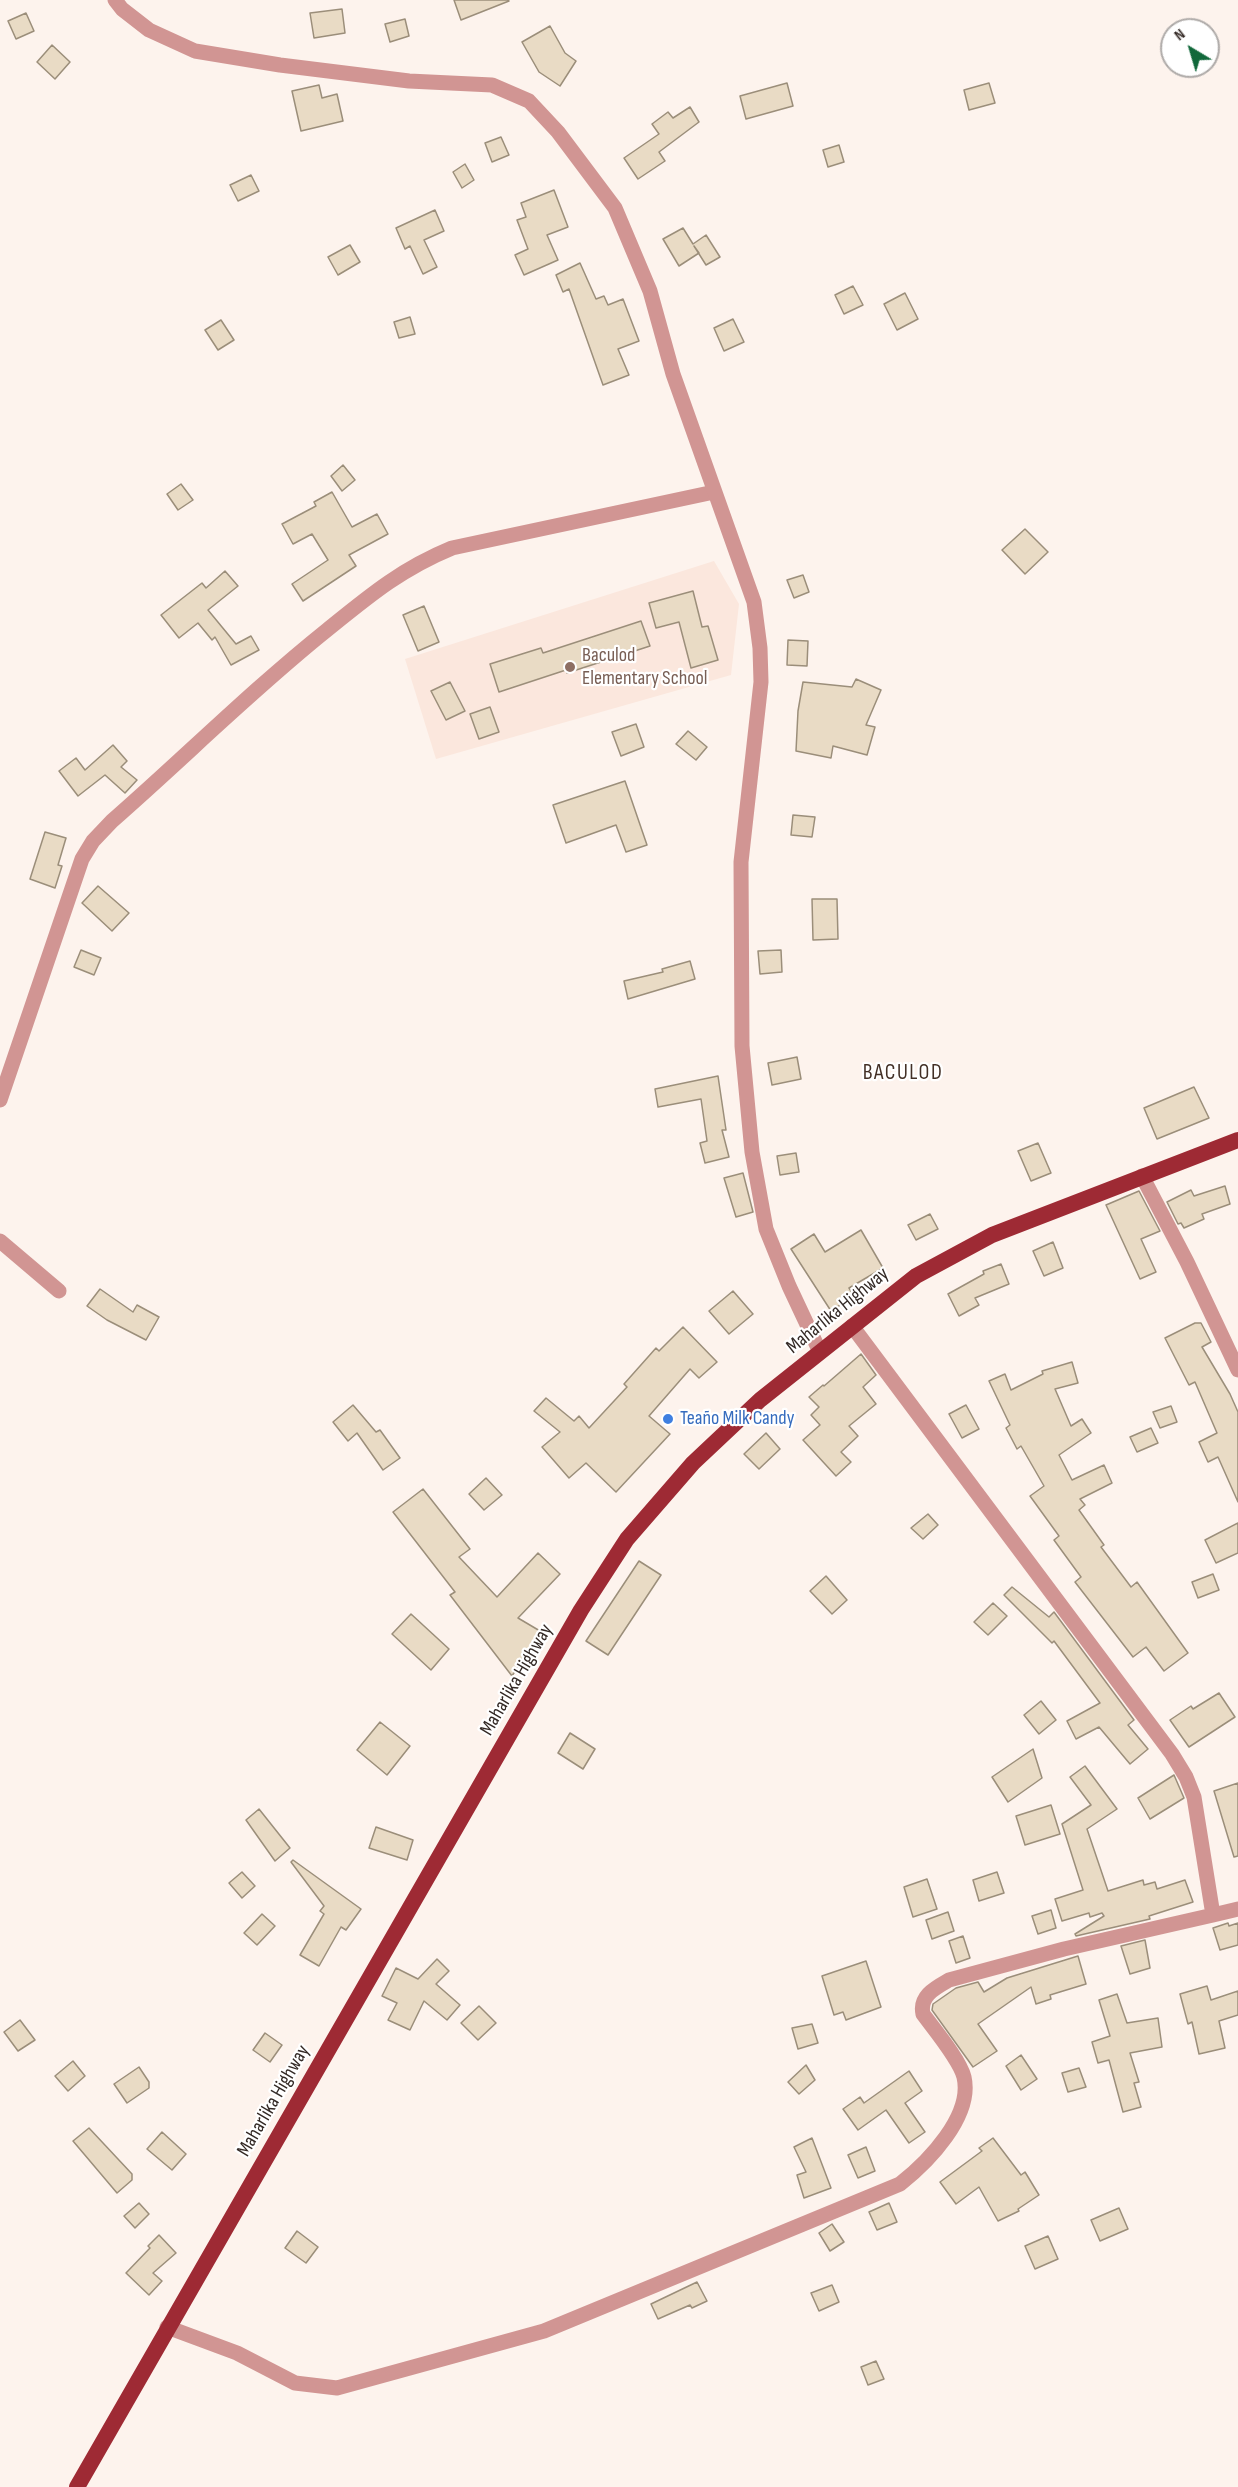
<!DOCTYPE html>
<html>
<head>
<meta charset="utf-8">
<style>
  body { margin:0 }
  #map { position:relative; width:1238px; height:2487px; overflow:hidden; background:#fdf3ed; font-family:"Sofia Sans Condensed",sans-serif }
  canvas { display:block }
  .north { position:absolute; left:1160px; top:18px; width:60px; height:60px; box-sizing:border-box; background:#fff; border:2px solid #aeaaa8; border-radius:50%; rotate:322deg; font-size:16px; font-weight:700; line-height:24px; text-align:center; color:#342a26 }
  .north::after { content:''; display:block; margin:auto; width:21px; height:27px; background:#11683a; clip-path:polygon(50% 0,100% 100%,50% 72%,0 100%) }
</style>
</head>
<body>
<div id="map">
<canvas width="1238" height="2487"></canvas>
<div class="north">N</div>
</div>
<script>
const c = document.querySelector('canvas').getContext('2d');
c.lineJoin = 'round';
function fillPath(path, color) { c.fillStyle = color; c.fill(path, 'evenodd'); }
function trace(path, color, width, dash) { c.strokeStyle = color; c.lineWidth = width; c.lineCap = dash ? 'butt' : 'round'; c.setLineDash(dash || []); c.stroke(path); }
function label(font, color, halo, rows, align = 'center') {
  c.font = font + ' "Sofia Sans Condensed",sans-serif'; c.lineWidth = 4.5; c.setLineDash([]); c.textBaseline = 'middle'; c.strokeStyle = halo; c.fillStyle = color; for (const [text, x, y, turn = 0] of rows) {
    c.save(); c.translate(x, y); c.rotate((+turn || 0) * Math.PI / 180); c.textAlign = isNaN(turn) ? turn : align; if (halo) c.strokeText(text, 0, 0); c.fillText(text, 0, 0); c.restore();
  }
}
fillPath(new Path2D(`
  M714 561 739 604 731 675 436 759 405 659Z`), '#fbe7dd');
const building = new Path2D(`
  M454 0H508L509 1 461 20Z
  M342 9 345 33 314 38 310 13Z
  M26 13 34 31 16 39 8 21Z
  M405 19 409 36 390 42 385 24Z
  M550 26 565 53 576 61 560 86 539 72 522 42Z
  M52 45 70 62 55 79 37 62Z
  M787 83 793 106 746 119 740 96Z
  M989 83 995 103 969 110 964 90Z
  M319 85 322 98 337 94 343 121 301 131 292 91Z
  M690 107 699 122 659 152 665 161 638 179 624 158 659 134 652 124 668 112 673 118Z
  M501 137 509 155 492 162 485 143Z
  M839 145 844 162 828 167 823 150Z
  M465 164 474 180 462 188 453 172Z
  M251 175 259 191 238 201 230 185Z
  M554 190 568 227 547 235 558 260 524 275 515 255 528 249 517 220 526 217 521 203Z
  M435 210 444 231 424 240 437 267 423 274 410 246 405 249 396 228Z
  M683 228 693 244 706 235 720 257 706 265 694 246 699 253 679 266 663 239Z
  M350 245 360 262 338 275 328 257Z
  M580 263 596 299 604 296 608 305 623 299 639 341 618 349 629 375 603 385 569 289 563 292 556 275Z
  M853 286 863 305 844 314 835 295Z
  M905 293 918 319 897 330 884 304Z
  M410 317 415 334 399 338 394 322Z
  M733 319 744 342 724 351 714 328Z
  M221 320 234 340 218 350 205 330Z
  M343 465 355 480 342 491 331 476Z
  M181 484 193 500 178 510 167 494Z
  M332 492 352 527 377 514 388 534 349 555 356 566 303 601 292 584 328 560 312 534 293 544 282 524 316 506 314 502Z
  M1025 529 1048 552 1025 574 1002 550Z
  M225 571 238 586 208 610 236 644 251 636 259 650 231 665 215 637 212 640 198 623 179 638 161 615 202 583 206 588Z
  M803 575 809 592 794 598 787 580Z
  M693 591 702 627 708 626 718 660 691 668 679 622 656 628 649 603Z
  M424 606 439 642 418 651 403 615Z
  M641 621 650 646 567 673 566 670 499 692 490 664 541 648 543 653Z
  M788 640 808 641 807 666 787 665Z
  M856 679 881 690 866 725 875 727 867 755 833 746 831 758 796 751 798 711 803 682 852 687Z
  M450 682 465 711 446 720 431 691Z
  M490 707 499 732 479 739 470 714Z
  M636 724 644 747 621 756 612 732Z
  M688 731 707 747 696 760 676 744Z
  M113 745 127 761 121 767 137 780 125 793 105 775 78 796 59 771 76 758 85 770Z
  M625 781 647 845 626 852 616 825 566 843 553 805Z
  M793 815 815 817 812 837 791 835Z
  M45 832 66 838 58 865 62 866 55 888 30 879Z
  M98 886 129 913 112 931 82 903Z
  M812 899H837L838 939 813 940Z
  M81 950 101 958 94 975 74 967Z
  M781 950 782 972 760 974 758 951Z
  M690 961 695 979 628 999 624 981 663 972 662 969Z
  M797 1057 801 1079 772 1085 768 1063Z
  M718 1076 726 1130H722L729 1157 705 1163 700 1143 707 1141 701 1099 658 1107 655 1089Z
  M1194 1087 1209 1118 1157 1139 1144 1108Z
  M1038 1143 1051 1173 1031 1181 1018 1151Z
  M796 1153 799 1172 780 1175 777 1156Z
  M743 1173 753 1212 736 1217 724 1178Z
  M1225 1186 1230 1204 1202 1214 1204 1219 1184 1228 1181 1223 1178 1224 1167 1202 1191 1190 1194 1196Z
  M1139 1191 1160 1231 1141 1239 1156 1272 1140 1279 1106 1205Z
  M930 1214 938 1229 916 1240 908 1225Z
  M861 1230 883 1268 849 1288 854 1296 831 1311 791 1249 814 1234 825 1252Z
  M1053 1242 1063 1268 1044 1276 1033 1251Z
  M1001 1264 1009 1284 975 1298 979 1305 959 1316 948 1294 984 1274 983 1271Z
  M100 1289 133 1312 137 1305 159 1317 146 1340 107 1320 87 1306Z
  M733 1291 753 1314 729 1334 709 1311Z
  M1195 1323H1201L1211 1342 1202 1347 1230 1394 1238 1412V1502L1218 1457 1208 1462 1199 1442 1217 1433 1195 1382 1189 1385 1165 1338Z
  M683 1327 717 1362 699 1378 690 1369 649 1416 670 1434 616 1492 586 1463 569 1478 542 1447 560 1432 534 1411 546 1398 574 1421 579 1416 589 1428 627 1387 624 1384 656 1348 659 1351Z
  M861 1354 876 1375 863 1387 876 1404 849 1426 858 1436 841 1452 851 1462 836 1476 803 1440 820 1425 811 1415 819 1407 809 1397 823 1385 824 1386Z
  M1072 1362 1078 1383 1055 1389 1071 1426 1082 1419 1091 1433 1059 1455 1072 1480 1104 1465 1112 1483 1080 1499 1085 1505 1079 1510 1104 1545 1101 1547 1131 1587 1137 1582 1188 1653 1164 1671 1146 1647 1133 1657 1075 1582 1081 1577 1054 1540 1059 1536 1030 1496 1044 1486 1021 1446 1017 1449 1006 1428 1010 1425 989 1381 1005 1374 1011 1390 1043 1374 1042 1371Z
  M353 1405 376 1432 380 1430 400 1458 383 1470 357 1433 348 1441 333 1422Z
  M966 1405 979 1429 962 1438 949 1414Z
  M1171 1406 1177 1422 1160 1428 1153 1412Z
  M1151 1428 1158 1443 1137 1452 1130 1437Z
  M766 1433 780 1449 759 1469 744 1454Z
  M486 1478 502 1495 484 1510 469 1494Z
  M423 1489 470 1549 459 1557 497 1597 538 1553 560 1574 518 1618 540 1631 512 1676 450 1595 455 1592 393 1512Z
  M928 1514 938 1525 923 1539 911 1528Z
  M1238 1523V1553L1216 1563 1205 1540Z
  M639 1561 661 1575 608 1655 586 1641Z
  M1213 1574 1219 1590 1198 1598 1192 1582Z
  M826 1576 847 1600 832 1614 810 1591Z
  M1012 1587 1049 1617 1054 1612 1134 1720 1128 1725 1148 1749 1130 1764 1099 1727 1076 1739 1067 1721 1100 1703 1054 1641 1052 1643 1004 1595Z
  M993 1603 1007 1616 988 1635 974 1622Z
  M411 1614 449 1649 431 1670 392 1634Z
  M1219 1693 1235 1717 1189 1747 1170 1720 1191 1706 1193 1709Z
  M1041 1701 1056 1720 1039 1734 1024 1715Z
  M380 1722 410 1746 387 1775 357 1750Z
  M570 1733 595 1749 583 1769 558 1753Z
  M1033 1749 1042 1778 1008 1802 992 1777Z
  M1085 1766 1117 1809 1087 1829 1108 1891 1143 1880 1144 1885 1155 1882 1157 1889 1185 1880 1193 1902 1149 1916 1150 1919 1076 1936 1075 1934 1104 1916 1102 1913 1090 1917 1089 1913 1062 1921 1055 1899 1083 1890 1062 1824 1091 1805 1070 1777Z
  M1174 1775 1184 1798 1150 1819 1138 1798Z
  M1238 1783V1856L1234 1857 1214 1791Z
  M1051 1805 1060 1834 1025 1845 1016 1816Z
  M259 1809 290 1848 275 1861 246 1820Z
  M376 1827 413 1840 407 1860 369 1848Z
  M293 1860 361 1909 346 1930 341 1927 319 1966 300 1955 324 1914 320 1911 324 1906 291 1862Z
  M242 1872 255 1886 242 1898 229 1883Z
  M997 1872 1004 1893 979 1901 973 1880Z
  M927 1879 937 1909 913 1917 904 1887Z
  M1051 1910 1056 1928 1038 1934 1032 1916Z
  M948 1912 954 1931 932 1939 926 1920Z
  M262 1914 275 1926 257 1945 244 1933Z
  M1228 1923 1229 1926 1238 1923V1945L1220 1950 1213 1928Z
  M963 1936 970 1958 956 1963 949 1941Z
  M1145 1940 1150 1968 1130 1974 1121 1946Z
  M1078 1956 1086 1984 1050 1995 1051 1999 1036 2004 1031 1987 978 2024 997 2051 973 2067 932 2010 933 2004 956 1988 978 1982 984 1992 1007 1978Z
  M437 1959 449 1971 436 1984 460 2005 447 2020 424 2001 410 2030 388 2020 397 2003 382 1996 396 1968 418 1979Z
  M866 1961 881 2007 846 2020 843 2012 834 2015 822 1976Z
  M1207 1986 1211 2000 1238 1991V2015L1219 2021 1225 2048 1199 2054 1192 2022 1188 2024 1180 1994Z
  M1117 1994 1127 2023 1158 2018 1162 2047 1130 2053 1139 2082 1134 2083 1141 2107 1123 2112 1109 2060 1098 2063 1092 2042 1110 2036 1099 2000Z
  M479 2006 496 2023 478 2040 461 2023Z
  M20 2020 35 2040 18 2051 4 2032Z
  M812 2024 818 2043 798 2049 792 2028Z
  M265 2033 282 2045 270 2062 253 2050Z
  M1021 2055 1037 2079 1021 2090 1006 2066Z
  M73 2061 85 2076 68 2091 55 2076Z
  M806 2065 815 2080 799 2094 788 2082Z
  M139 2067 149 2082V2088L127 2103 114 2084Z
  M1079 2068 1086 2087 1068 2092 1062 2073Z
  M909 2071 922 2091 905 2103 925 2132 909 2143 886 2110 858 2130 843 2109 860 2097 864 2103Z
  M89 2128 132 2174V2180L117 2193 73 2141Z
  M162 2132 186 2154 172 2170 147 2149Z
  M812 2138 831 2188 804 2198 797 2175 806 2172 794 2147Z
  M993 2138 1021 2175 1025 2172 1039 2195 1018 2209 1019 2211 998 2221 979 2187 956 2204 940 2182 982 2151 979 2148Z
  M866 2147 875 2171 858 2178 848 2155Z
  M139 2203 149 2214 135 2228 124 2216Z
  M889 2203 897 2222 877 2230 869 2212Z
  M1119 2208 1128 2229 1100 2241 1091 2220Z
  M832 2224 844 2242 830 2251 819 2233Z
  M297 2231 318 2247 306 2263 285 2248Z
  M159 2235 176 2253 153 2273 162 2281 149 2295 126 2273 150 2248 148 2246Z
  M1048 2236 1058 2259 1035 2269 1025 2246Z
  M697 2282 707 2301 692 2308 690 2305 658 2319 651 2304Z
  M832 2285 839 2302 819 2311 811 2293Z
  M876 2361 884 2379 868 2385 861 2367Z`);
fillPath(building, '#e9dbc5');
trace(building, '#9b8e7a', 1.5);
trace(new Path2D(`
  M0 1100 82 859 93 841 112 821C184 758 252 690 327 630 369 596 401 569 452 548L714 492
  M1142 1176 1187 1262 1238 1370
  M0 1241 59 1291
  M1213 1915 1238 1909
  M167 2327 237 2353 295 2383 337 2388 544 2331 900 2184C928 2162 973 2116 964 2077 960 2060 934 2029 923 2014 919 1996 935 1988 949 1980L1064 1949 1213 1915 1194 1797 1186 1777 1172 1754 852 1326`), '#d19593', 15);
trace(new Path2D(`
  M115 0 122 9 149 30 195 51 280 65 409 81 492 85 529 101 558 132 615 208 650 291 673 374 754 602 760 648 761 682 741 862 742 1046 752 1152 766 1229 789 1286 820 1352`), '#d19593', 15);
trace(new Path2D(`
  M77 2487 581 1610 627 1539 693 1463 760 1400 916 1276 992 1235 1238 1140`), '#9e2a34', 16);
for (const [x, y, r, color] of [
  [570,667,6,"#8d6e63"],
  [668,1419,6,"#3f7fe0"]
]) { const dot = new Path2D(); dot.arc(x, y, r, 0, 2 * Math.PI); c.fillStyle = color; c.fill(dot); trace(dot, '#fff', 2); }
label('20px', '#785e54', '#fff', [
  ["Baculod",582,656],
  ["Elementary School",582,679]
], 'left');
label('20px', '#342a26', '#fff', [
  ["Maharlika Highway",838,1311,-39],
  ["Maharlika Highway",517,1680,-60],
  ["Maharlika Highway",274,2101,-60]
]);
label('20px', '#366cbe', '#fff', [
  ["Teaño Milk Candy",680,1419]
], 'left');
c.letterSpacing = '1.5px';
label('22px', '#433026', '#fff', [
  ["BACULOD",903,1073]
]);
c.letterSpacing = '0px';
</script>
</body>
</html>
